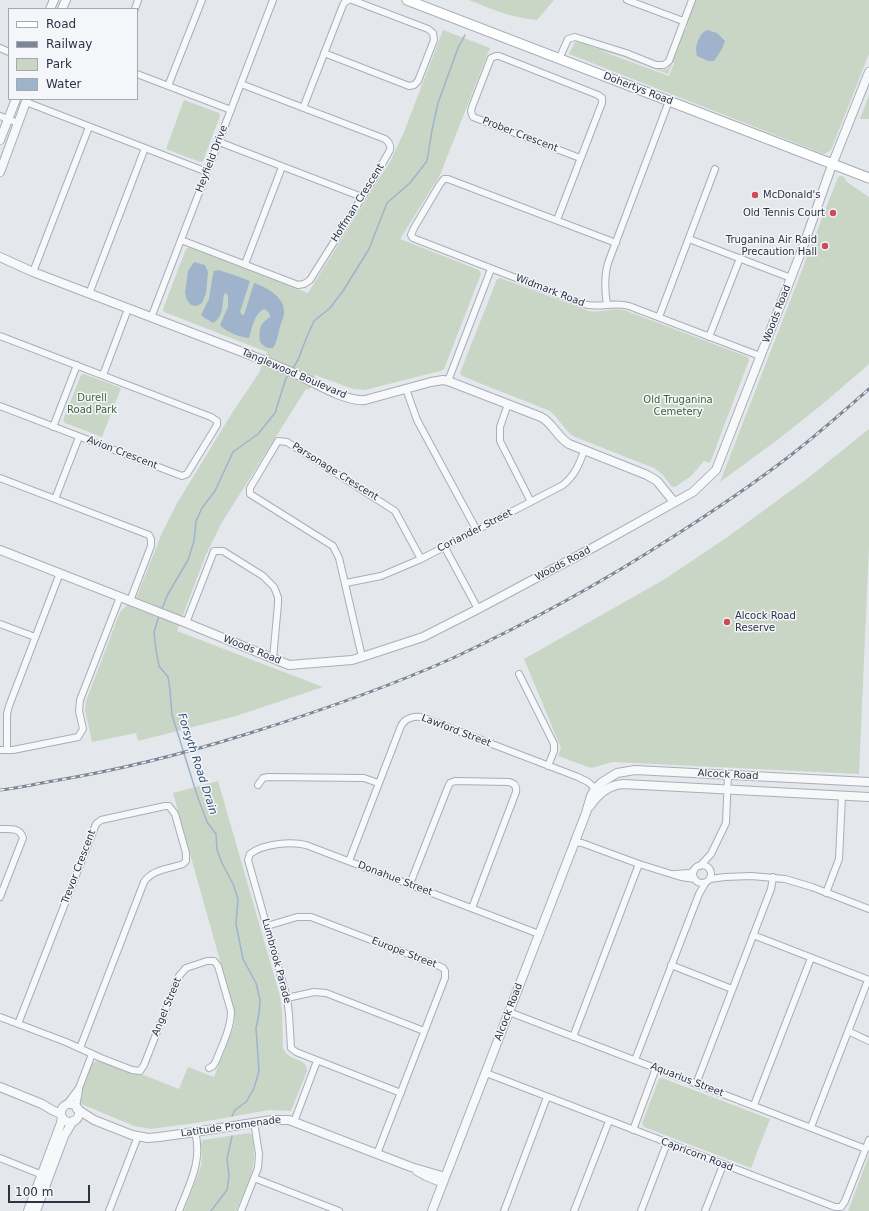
<!DOCTYPE html>
<html>
<head>
<meta charset="utf-8">
<style>
  body { margin:0 }
  #map { position:relative; width:869px; height:1211px; overflow:hidden; background:#e4e7ec; font-family:"DejaVu Sans",sans-serif }
  canvas { display:block }
  .legend { position:absolute; left:8px; top:8px; width:130px; height:92px; box-sizing:border-box; background:#f4f6f9; border:1px solid #a4a8b1; margin:0; padding:5px 7px; list-style:none; font-size:12px; color:#2b3445 }
  .legend li { display:flex; align-items:center; gap:8px; height:20px }
  .legend b { width:20px; border:1px solid #a4a8b1 }
  .scale { position:absolute; left:8px; top:1185px; width:82px; height:18px; box-sizing:border-box; border:2px solid #2b3445; border-top:0; padding-left:5px; font-size:12px; line-height:14px; white-space:nowrap; color:#2b3445; -webkit-text-stroke:3px #f4f6f9; paint-order:stroke }
</style>
</head>
<body>
<div id="map">
<canvas width="869" height="1211"></canvas>
<ul class="legend">
<li><b style="height:5px;background:#fff"></b>Road</li>
<li><b style="height:5px;background:#7d8696"></b>Railway</li>
<li><b style="height:11px;background:#c9d6c5"></b>Park</li>
<li><b style="height:11px;background:#9fb4cc"></b>Water</li>
</ul>
<div class="scale">100 m</div>
</div>
<script>
const c = document.querySelector('canvas').getContext('2d');
c.lineJoin = 'round';
function fillPath(path, color) { c.fillStyle = color; c.fill(path, 'evenodd'); }
function trace(path, color, width, dash) { c.strokeStyle = color; c.lineWidth = width; c.lineCap = dash ? 'butt' : 'round'; c.setLineDash(dash || []); c.stroke(path); }
function label(font, color, halo, rows, align = 'center') {
  c.font = font + ' "DejaVu Sans",sans-serif'; c.lineWidth = 3; c.setLineDash([]); c.textBaseline = 'middle'; c.strokeStyle = halo; c.fillStyle = color; for (const [text, x, y, turn = 0] of rows) {
    c.save(); c.translate(x, y); c.rotate((+turn || 0) * Math.PI / 180); c.textAlign = isNaN(turn) ? turn : align; if (halo) c.strokeText(text, 0, 0); c.fillText(text, 0, 0); c.restore();
  }
}
fillPath(new Path2D(`
  M469 0H554L537 20C513 18 491 9 469 0Z
  M695 0H869V54L831 150 824 154 569 54 575 42 585 45 576 42 578 41 596 48 620 54 662 70 668 69 670 64 672 65 668 74 621 56 599 50 669 76 674 63 671 62 684 28 687 29V27L685 26Z
  M443 30 490 48 440 175 400 239 479 270 481 274 444 369 441 371 436 372 365 390 353 389 315 375 309 390 306 389 221 524 205 557 177 631 323 687 236 716 138 741 136 733 92 742 85 710 86 701 120 612 137 596 162 533 176 505 232 413 259 373 267 352 164 312 163 309 186 249 189 247 308 293 391 160 404 132Z
  M869 95V119H860Z
  M184 100 219 113 220 116 203 161 200 162 166 149Z
  M841 176 844 177 847 182 869 197V364L825 402 780 438 720 482 838 177Z
  M500 278 589 311C601 313 611 307 624 310L748 357 749 360 710 463 704 461 691 476 675 487 671 486 663 475 654 468 575 437C564 431 560 419 550 411L462 376 460 373 497 279Z
  M84 374 121 388 102 437 65 423 63 420 81 375Z
  M869 429V546L859 774 613 762 591 768 558 756 561 748 524 659 665 579 729 536 808 478Z
  M218 781 280 996 282 1013 283 1048C289 1063 308 1057 307 1071L291 1111 269 1110 202 1122 151 1129 134 1126 79 1103C81 1095 87 1067 94 1062 96 1061 97 1061 100 1061L135 1074H141L179 1089 188 1067 214 1077 234 1026 235 1017 233 1007 173 793Z
  M662 1078 770 1119 751 1168 644 1127 642 1123 659 1079Z
  M249 1133 252 1135C253 1141 254 1148 254 1154 255 1172 243 1194 236 1211H184L201 1166 202 1157 201 1143 203 1140Z
  M869 1155V1211H848Z`), '#c9d6c5');
fillPath(new Path2D(`
  M707 30 717 33 725 41 722 49 714 61H708L697 56C697 56 696 50 696 50 696 43 701 32 707 30Z
  M194 262 205 265 208 272 206 293 202 303 197 306 191 305 187 300 185 293 188 271Z
  M218 270 234 275 250 281 240 312 242 315H244L254 283C266 287 285 297 284 312 284 318 281 322 280 327 278 334 277 342 273 348 267 349 264 346 260 342 259 330 259 324 270 317 270 313 267 310 264 309 254 314 252 328 249 338 242 338 224 331 220 325L228 307V296L226 293 224 294C222 304 224 317 213 323L203 317 201 315 209 299 213 274 214 271Z`), '#9fb4cc');
trace(new Path2D(`
  M293 368 298 360 306 339 314 321 330 308 343 291 369 249 387 203 410 183 427 161 432 130 438 103 458 48 465 35
  M161 611 168 594 188 560 194 541 196 521 202 508 215 491 233 452 258 434 275 413 286 378 290 373
  M159 616 154 632 156 650 159 666 168 677 170 690 172 715 197 795 207 822 216 834 217 850 222 863 233 884 238 899 236 924 243 959 256 983 260 1000 259 1014 256 1028 259 1071 254 1088 247 1101 235 1110 232 1116
  M211 1211 227 1190 229 1176 227 1159 232 1136`), '#9fb4cc', 1.5);
const minor = new Path2D(`
  M627 0 683 21
  M135 9 138 0
  M0 48 9 52
  M324 53 409 86 414 85 418 81 434 40 433 33 428 29 352 0
  M559 59 568 39 575 37 626 53 656 65H664L669 61 692 0
  M137 74 231 110
  M168 86 202 0
  M26 102 207 172
  M303 108 343 5 345 2 349 0
  M0 116 18 123
  M219 142 362 197
  M557 220 602 103V98L598 95 499 56H496L491 58 472 107 471 111 473 117 580 158
  M689 239 791 278
  M181 240 298 285 304 284 310 280 373 180 390 150C391 145 389 142 385 139L241 84
  M616 243 448 179H444L440 184 414 228 411 235 413 238 418 240 583 304C599 309 613 301 629 306L760 356
  M245 264 282 167
  M33 272 89 127
  M89 294 145 148
  M607 305C605 292 604 277 608 263L669 101
  M659 317 715 169
  M151 318 273 0
  M0 336 211 417 217 421V425L187 474 182 476 0 406
  M709 337 740 258
  M103 375 128 309
  M448 381 491 269
  M406 389 417 420 476 529
  M508 404 500 427V441L531 502
  M53 427 77 365
  M0 478 149 535 151 539V546L130 601
  M55 499 79 437
  M444 546 478 609
  M346 583 381 576 421 559 563 485C575 475 579 465 584 451
  M186 623 214 551H223L263 576 274 587 278 597V604L273 659
  M0 624 35 637
  M362 657 339 558 333 546 250 494V488L278 441 287 442 395 511 421 559
  M519 674 554 744V751L548 766
  M0 750H13L78 737 83 729 79 711 80 700 120 597
  M7 750V714L9 706 60 573
  M258 785 263 778 268 777 364 778 378 783
  M0 829C9 829 20 827 23 838L0 897
  M574 842 582 843 639 864 681 877 695 879
  M349 861 401 726C405 718 415 715 424 718L578 777 588 782 598 791
  M693 874a9 9 0 1 1 18 0a9 9 0 1 1-18 0Z
  M700 866 711 854 726 823 728 774
  M674 874 690 873 694 871
  M710 879 725 877 751 876 785 879 812 887 869 909
  M410 884 448 787 450 783 455 781 509 782C514 783 517 786 516 792L472 908
  M826 893 839 859 842 796
  M267 926 297 917H311L439 966 443 968 445 971V978L377 1154
  M753 935 869 980
  M671 965 732 989
  M287 998 314 992 326 993 424 1031
  M509 1012 866 1149
  M0 1017 66 1042 101 1058 132 1070 140 1071 144 1065 179 976 186 968 207 961H214L218 966 231 1011C231 1029 222 1045 216 1061L213 1066 209 1068
  M18 1024 96 824 101 820 165 806H169L175 814 186 853V861L183 864C169 869 153 869 144 882L80 1048
  M848 1031 869 1041
  M573 1037 639 864
  M635 1060 699 894 706 882
  M486 1073 835 1207H841L845 1201 869 1140
  M696 1084 771 889 773 877
  M401 1093 296 1052 291 1048 289 1014 287 998 248 860 250 854C262 844 291 841 306 845L539 934
  M67 1104 79 1088 92 1054
  M754 1105 811 958
  M76 1107 79 1090
  M294 1122 317 1061
  M811 1127 868 980
  M633 1130 656 1068
  M0 1158 45 1176
  M254 1178 339 1211
  M109 1211 138 1136
  M179 1211C189 1185 203 1161 195 1132
  M241 1211 258 1168 259 1154 254 1122
  M504 1211 547 1097
  M574 1211 609 1121
  M641 1211 667 1143
  M705 1211 723 1165`);
const tertiary = new Path2D(`
  M50 9 54 0
  M62 9 66 0
  M0 140 16 99
  M0 172 27 99
  M0 257 33 272 263 360C274 365 286 369 298 375 315 383 346 402 365 400L431 382 443 380 448 381 541 417C553 423 556 436 569 444L647 475 657 481 674 502
  M0 550 184 622 289 665 352 660 362 657 423 637 478 609 596 546 693 492 716 470 803 247 832 165 869 72
  M590 806C598 794 609 785 623 784L869 797
  M0 1087 42 1104 52 1110 61 1114
  M61 1113a9 9 0 1 1 18 0a9 9 0 1 1-18 0Z
  M77 1109 94 1120 132 1135 148 1138 159 1137 195 1132 272 1120H289L411 1167 445 1177
  M417 1171 426 1176 443 1183
  M28 1211 61 1123 62 1117
  M36 1211 64 1136 73 1121
  M432 1211 586 813 591 796 595 789 601 783 617 773 635 770 869 782`);
const secondary = new Path2D(`
  M407 0 869 178`);
trace(minor, '#a9aeb7', 8);
trace(tertiary, '#a9aeb7', 10);
trace(secondary, '#a9aeb7', 11);
trace(minor, '#f7f8fa', 6);
trace(tertiary, '#f7f8fa', 8);
trace(secondary, '#fff', 9);
const rail = new Path2D(`
  M0 790C18 788 35 784 53 781 119 770 183 754 247 734 317 712 386 688 453 658 528 623 601 583 671 538 712 512 752 485 791 455 818 434 844 411 869 389`);
trace(rail, '#7d8696', 3);
trace(rail, '#f4f6f9', 1.5, [4.5]);
for (const [x, y, r, color] of [
  [755,195,4,"#d1495b"],
  [833,213,4,"#d1495b"],
  [825,246,4,"#d1495b"],
  [727,622,4,"#d1495b"]
]) { const dot = new Path2D(); dot.arc(x, y, r, 0, 2 * Math.PI); c.fillStyle = color; c.fill(dot); trace(dot, '#f4f6f9', 1.5); }
label('10px', '#2b3445', '#f4f6f9', [
  ["Dohertys Road",638,89,21],
  ["Prober Crescent",520,135,21],
  ["Heyfield Drive",212,159,-69],
  ["Hoffman Crescent",358,203,-58],
  ["Widmark Road",550,291,21],
  ["Woods Road",777,314,-69],
  ["Tanglewood Boulevard",294,374,23],
  ["Avion Crescent",122,453,21],
  ["Parsonage Crescent",335,472,32],
  ["Coriander Street",475,531,-27],
  ["Woods Road",563,564,-28],
  ["Woods Road",252,650,22],
  ["Lawford Street",456,731,21],
  ["Alcock Road",728,775,3],
  ["Trevor Crescent",79,867,-69],
  ["Donahue Street",395,879,21],
  ["Europe Street",404,953,21],
  ["Lumbrook Parade",276,961,75],
  ["Angel Street",167,1007,-68],
  ["Alcock Road",509,1012,-69],
  ["Aquarius Street",687,1080,21],
  ["Latitude Promenade",231,1127,-8],
  ["Capricorn Road",697,1155,21]
]);
label('10px', '#2b3445', '#f4f6f9', [
  ["McDonald's",763,195],
  ["Old Tennis Court",825,213,"right"],
  ["Truganina Air Raid",817,240,"right"],
  ["Precaution Hall",817,252,"right"],
  ["Alcock Road",735,616],
  ["Reserve",735,628]
], 'left');
label('10px', '#3f6138', '#f4f6f9', [
  ["Durell",92,398],
  ["Road Park",92,410],
  ["Old Truganina",678,400],
  ["Cemetery",678,412]
]);
label('italic 11px', '#34527a', '#f4f6f9', [
  ["Forsyth Road Drain",197,764,72]
]);
</script>
</body>
</html>
